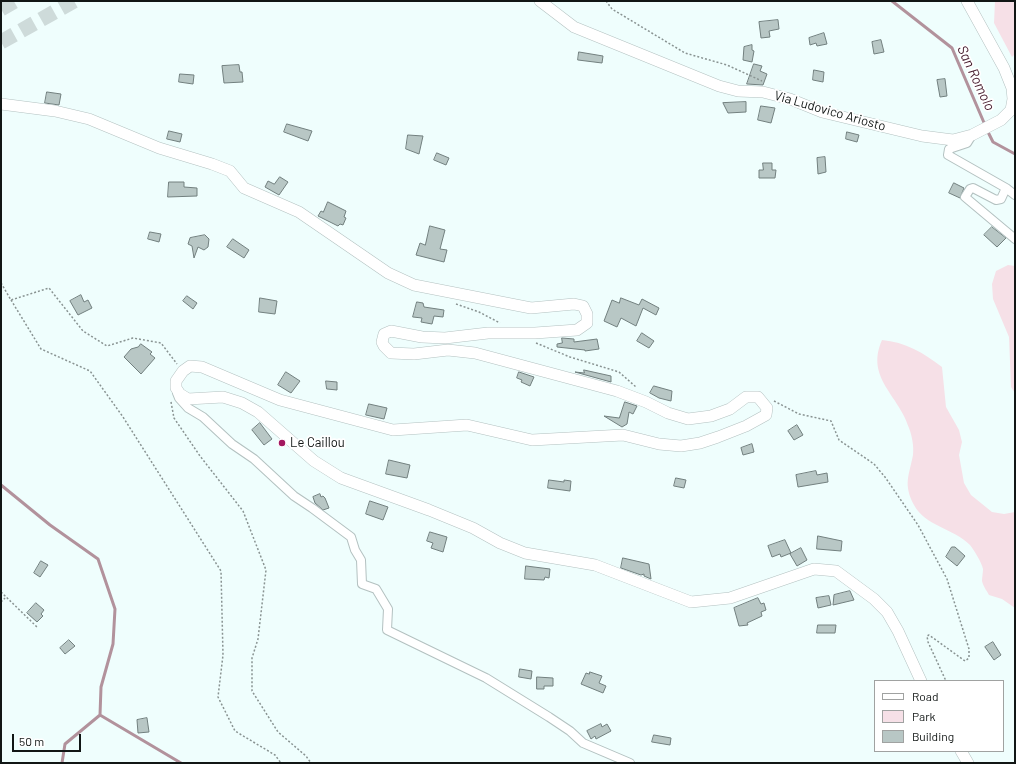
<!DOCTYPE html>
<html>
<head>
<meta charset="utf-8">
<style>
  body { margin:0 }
  #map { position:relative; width:1016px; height:764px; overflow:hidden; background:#effefd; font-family:Barlow,sans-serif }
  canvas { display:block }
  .frame { position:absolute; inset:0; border:2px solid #111615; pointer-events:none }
  .legend { position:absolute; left:874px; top:680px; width:130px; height:72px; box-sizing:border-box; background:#fff; border:1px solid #a0a2a1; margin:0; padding:5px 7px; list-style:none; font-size:12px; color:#111615 }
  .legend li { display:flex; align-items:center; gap:8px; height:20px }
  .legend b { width:20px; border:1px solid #a0a2a1 }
  .scale { position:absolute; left:12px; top:734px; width:69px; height:18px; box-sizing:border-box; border:2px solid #111615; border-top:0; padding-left:5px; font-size:12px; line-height:14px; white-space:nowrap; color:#111615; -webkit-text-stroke:3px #fff; paint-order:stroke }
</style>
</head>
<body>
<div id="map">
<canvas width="1016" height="764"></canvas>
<div class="frame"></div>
<ul class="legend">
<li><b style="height:5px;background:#fff"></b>Road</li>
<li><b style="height:11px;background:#f6e0e7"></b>Park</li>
<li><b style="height:11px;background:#b8c7c5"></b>Building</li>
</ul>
<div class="scale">50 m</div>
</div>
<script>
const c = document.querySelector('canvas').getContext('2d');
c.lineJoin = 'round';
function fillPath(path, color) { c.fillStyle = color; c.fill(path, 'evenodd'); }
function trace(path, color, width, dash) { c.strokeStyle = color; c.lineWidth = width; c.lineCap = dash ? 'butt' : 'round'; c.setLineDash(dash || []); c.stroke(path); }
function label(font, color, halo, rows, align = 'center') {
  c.font = font + ' Barlow,sans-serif'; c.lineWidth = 3.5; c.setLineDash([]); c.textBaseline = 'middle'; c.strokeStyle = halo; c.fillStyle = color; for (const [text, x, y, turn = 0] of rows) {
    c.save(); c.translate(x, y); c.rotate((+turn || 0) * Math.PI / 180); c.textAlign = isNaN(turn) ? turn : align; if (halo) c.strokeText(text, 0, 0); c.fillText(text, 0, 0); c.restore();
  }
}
fillPath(new Path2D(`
  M995 1H1015V54L1012 57 994 23Z
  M1008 265 1015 266V393L1011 387 1009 337 993 299 992 284 996 271Z
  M882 340C905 342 924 353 942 367L946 407 959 430 962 442 959 455 964 483 971 495 992 512 1004 514 1015 512V608L1002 599 989 595C987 591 983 586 982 581 982 577 983 573 983 569 982 563 974 550 970 545 953 528 925 526 914 505 903 484 909 476 913 455 914 446 912 436 909 428 899 395 865 378 882 340Z`), '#f6e0e7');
trace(new Path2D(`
  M892 1 952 48 985 125
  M987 130 993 142 1015 154
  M1 485 50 525 98 559 115 609 113 644 101 687 100 715
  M100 715 181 763
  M62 763 65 744 100 715`), '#b2929c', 3);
const building = new Path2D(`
  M778 20 779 29 769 31 770 37 761 38 759 22Z
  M824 33 827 44 817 46 816 43 810 45 809 38Z
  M881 40 884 52 874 54 872 42Z
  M752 45V50L754 51 752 62 743 60 744 47Z
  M579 52 603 56 602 63 578 60Z
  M754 64 762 66 760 71 767 74 763 85 747 84Z
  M239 65 240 72H242L243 82 224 83 222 66Z
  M814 70 824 72 823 82 813 80Z
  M180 74 194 75 193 84 179 82Z
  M945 79 947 96 940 97 937 80Z
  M47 92 61 94 59 105 45 103Z
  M746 102V112L728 113 723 103Z
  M761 106 775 108 771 123 758 120Z
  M287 124 312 131 308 141 284 132Z
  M169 131 182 134 180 142 167 139Z
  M847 132 859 135 857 142 846 139Z
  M408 135 423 136 419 154 406 149Z
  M437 153 449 158 446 165 434 160Z
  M825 157 826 172 818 174 817 158Z
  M763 163H772V170H776L775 178H759V170H763Z
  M280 177 288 182 279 195 265 187 268 181 274 184Z
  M169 182H184V187L197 188V196L168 197Z
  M954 183 964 188 960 198 949 193Z
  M328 202 346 211 344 217 346 218 343 225 340 224 338 226 318 216 321 211 323 212Z
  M430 226 445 230 440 249 447 250 444 262 416 255 420 243 425 245Z
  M992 227 1006 238 997 247 984 235Z
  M150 232 161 234 159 242 148 239Z
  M205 235 209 239 208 247 204 250 198 247 194 258 192 246 188 244 190 238Z
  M233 239 249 250 244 258 227 247Z
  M81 295 84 302 88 300 92 308 78 315 70 301Z
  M187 296 197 303 193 309 183 301Z
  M260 298 277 301 275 314 259 312Z
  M621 298 639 305 642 299 659 308 656 315 643 308 636 326 621 318 617 327 604 321 612 300 619 303Z
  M417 302 423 303 424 307 444 310 443 317 434 316 432 324 421 322 422 318 413 317Z
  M642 333 654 341 649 348 637 341Z
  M562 338 574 339V342L597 339 599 349 585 351V350L557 347V344L562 343Z
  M141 344 152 352 150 354 155 358 141 374 124 357 131 349 138 347Z
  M584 370 611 376V382L575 372 584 373Z
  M286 372 300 381 291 393 278 385Z
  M519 372 534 377 530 386 521 382 522 380 517 378Z
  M326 381 337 382V390L327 389Z
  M654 386 672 391 671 401 659 398 650 393Z
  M625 402 637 406 633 414 629 412 627 424 622 427 604 416 619 418Z
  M369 404 387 408 384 419 366 415Z
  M260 423 272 439 264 445 252 430Z
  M797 425 803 435 794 440 788 431Z
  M752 444 754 452 743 455 741 448Z
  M389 460 410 465 407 478 386 474Z
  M816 471 817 475 827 473 828 482 798 487 796 475Z
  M676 478 686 480 684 488 674 486Z
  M549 480 564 482V480L571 481 570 491 548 488Z
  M320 494 321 497 323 496 325 498 329 508 323 510 315 503 313 497Z
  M370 501 388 507 383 520 366 514Z
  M430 532 447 537 443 552 431 548 433 543 427 541Z
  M818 536 842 541 841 551 817 549Z
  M785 540 791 553 781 557 780 554 772 557 768 546Z
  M952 547H955L965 556 957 566 946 557Z
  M801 548 807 560 797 566 790 554Z
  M623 558 649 564 651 579 644 576V574L641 575 621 568Z
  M41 561 48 565 40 577 34 573Z
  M526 566 550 569 549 578 545 577 544 580 525 579Z
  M850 591 854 600 833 605 834 595Z
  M829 596 831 605 818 608 816 598Z
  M758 598 761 604 764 603 766 610 761 612 762 616 747 623 748 625 739 626 734 608Z
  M36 603 44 610 41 614 43 616 37 622 27 613Z
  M818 625H836L835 633H817Z
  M69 640 75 646 65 654 60 648Z
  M993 642 1001 655 994 660 985 647Z
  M520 669 532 671 531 679 519 677Z
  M590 672 602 676 599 683 606 686 603 693 581 684 586 673 589 674Z
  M537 677 553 678V686H544V689H537Z
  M147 718 149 732 138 733 137 720Z
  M601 724 602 727 607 724 611 731 596 739 595 736 591 739 587 731Z
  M654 735 671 738 670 745 652 742Z`);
fillPath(building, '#b8c7c5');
trace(building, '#72807f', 1);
trace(new Path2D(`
  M1 9 15 1
  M1 42 74 1`), '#cedbda', 15, [15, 8]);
const minor = new Path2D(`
  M972 135 967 143 949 149 948 155 1006 188 1015 195
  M1006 188 1001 199 996 200 973 188 970 189 965 197 1015 239
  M177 393 179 398 188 408 203 417 232 444 254 459 294 496 312 508 351 537 355 550 361 560 362 584 376 589 388 609 387 630 486 678 549 717 570 731 583 743 630 763`);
const tertiary = new Path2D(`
  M540 1 574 27 719 86 738 91 763 92 790 99 822 112 922 136 953 140 972 135 1001 120 1011 110 1013 99 1012 88 1004 68 967 1
  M1 104 55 111 89 119 159 148 212 164 230 171 244 188 299 212 388 273 414 285 531 308 574 304 583 306 587 314V323L577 330 535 333H488L445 338 422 337 391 331 384 334 382 342 384 346 391 353 414 354 448 350 475 353 617 391 646 402 668 413 688 419 711 416 730 409 746 397H758L767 408 766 415 746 426 718 437 700 443 681 446 659 444 623 435 532 440 467 425 393 430 280 400 202 367 190 366 183 371 176 381V388L180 394 188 399 223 397 242 403 258 412 314 461 341 478 429 510 473 528 500 543 525 553 595 565 691 602 730 598 814 569 836 571 874 599 887 612 898 631 921 681
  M961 751 968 763`);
trace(minor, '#b3c1c0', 10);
trace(tertiary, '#b3c1c0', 12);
trace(new Path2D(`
  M606 1 612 9 685 53 727 65 762 81
  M1 283 11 300 49 288 83 331 107 346 133 338 161 343 177 364
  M11 300 41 349 90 371 123 417 221 571 223 655 218 697 235 731 275 755 281 763
  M456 304 479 312 500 323
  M536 343 570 357 619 372 636 387
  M774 401 799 414 831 421 839 440 874 464 885 477 918 525 947 579 969 649V658L965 661 929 635 927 636 928 642 946 681
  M171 402 174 418 200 456 243 511 266 570 258 639 252 658V691L278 732 306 756 311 763
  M1 592 37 627
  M1 602 5 598`), '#899392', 1.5, [2, 2]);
trace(minor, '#fff', 8);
trace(tertiary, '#fff', 11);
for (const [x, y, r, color] of [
  [282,443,4,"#a3175f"]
]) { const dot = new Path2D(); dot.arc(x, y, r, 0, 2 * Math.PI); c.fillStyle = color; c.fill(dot); trace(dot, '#fff', 1.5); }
label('13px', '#111615', '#fff', [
  ["Via Ludovico Ariosto",830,111,16]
]);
label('13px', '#111615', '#fff', [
  ["Le Caillou",290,443]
], 'left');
label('italic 14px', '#43182a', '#fff', [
  ["San Romolo",976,78,65]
]);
</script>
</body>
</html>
